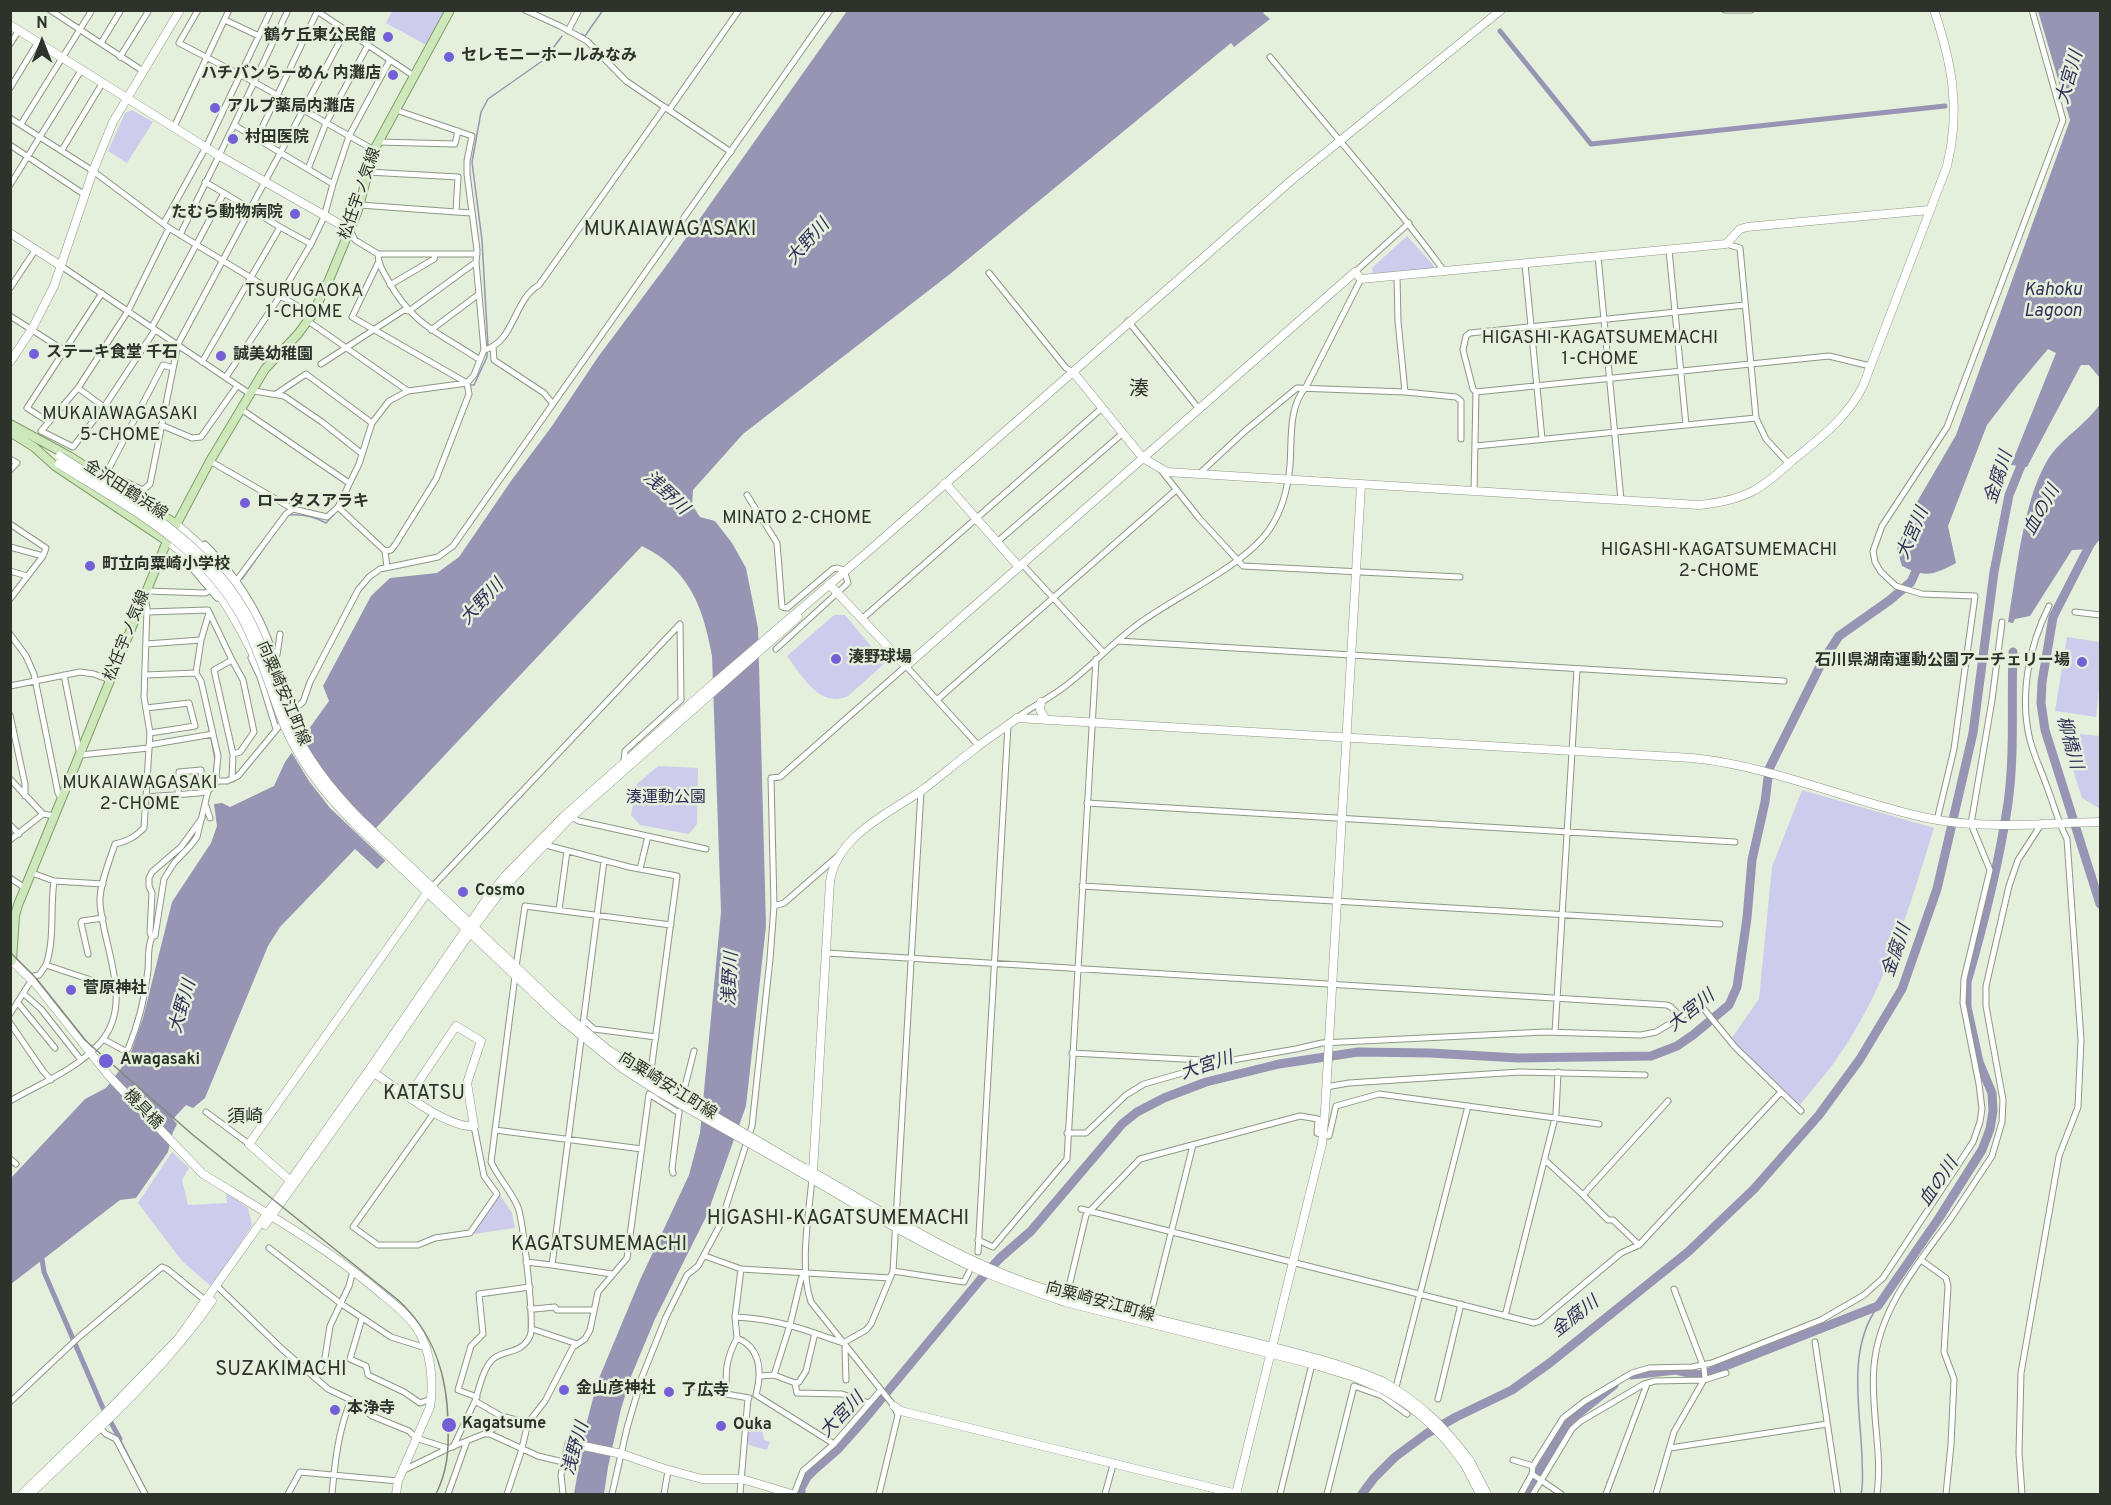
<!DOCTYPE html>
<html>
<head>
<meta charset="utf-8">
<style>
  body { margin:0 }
  #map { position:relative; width:2111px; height:1505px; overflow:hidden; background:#e4f0dc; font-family:Overpass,sans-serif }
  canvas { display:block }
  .frame { position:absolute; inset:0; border:12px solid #2d322a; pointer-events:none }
  .north { position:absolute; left:12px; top:12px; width:60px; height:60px; -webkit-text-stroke:4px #e4f0dc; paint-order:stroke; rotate:0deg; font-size:16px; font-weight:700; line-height:24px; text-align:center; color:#2d322a }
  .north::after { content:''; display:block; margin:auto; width:21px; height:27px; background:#2d322a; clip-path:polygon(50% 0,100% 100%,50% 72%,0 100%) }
</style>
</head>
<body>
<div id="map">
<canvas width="2111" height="1505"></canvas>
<div class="frame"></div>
<div class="north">N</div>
</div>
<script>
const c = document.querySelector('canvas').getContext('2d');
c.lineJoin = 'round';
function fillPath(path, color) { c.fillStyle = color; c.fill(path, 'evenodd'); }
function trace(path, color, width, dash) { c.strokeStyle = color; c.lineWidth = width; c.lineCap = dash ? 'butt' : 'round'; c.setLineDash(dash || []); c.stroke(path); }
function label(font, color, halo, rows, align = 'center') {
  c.font = font + ' Overpass,"Noto Sans JP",sans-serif'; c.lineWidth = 5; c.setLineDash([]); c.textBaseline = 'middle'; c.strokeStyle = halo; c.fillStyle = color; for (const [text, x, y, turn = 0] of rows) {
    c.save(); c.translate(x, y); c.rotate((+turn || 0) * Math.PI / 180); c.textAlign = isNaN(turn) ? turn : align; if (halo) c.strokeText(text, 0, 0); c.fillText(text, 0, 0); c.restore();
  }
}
fillPath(new Path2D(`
  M442 10 446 13 428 46 386 23 392 11Z
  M132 110 153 122 127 163 108 151 125 113Z
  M1407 236 1434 266 1433 269 1373 274 1372 268Z
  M834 615H845L885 663 848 696C819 709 802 675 787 656Z
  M2067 637 2100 642V681L2096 717 2055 711Z
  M2080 734 2100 736V809L2082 798 2073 770Z
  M658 766 698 768 697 824 689 834 640 825 631 815 637 784Z
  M1802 790 1934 828C1910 905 1888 983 1842 1051 1830 1070 1814 1087 1800 1105L1741 1051 1731 1039 1759 999 1772 867Z
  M172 1152 189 1168 182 1180 188 1205 227 1203 226 1193 248 1208 252 1225 212 1287 182 1261 138 1203Z
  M500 1195 512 1213 515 1228 473 1234Z
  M748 1421 762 1428 764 1440 770 1442 767 1450 749 1445 747 1442Z`), '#cdccec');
fillPath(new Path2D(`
  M847 11H1266L1263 13 1270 19 1234 47 1231 43 950 274 743 434 693 490 692 505 700 517 715 521 732 543 746 568 758 628 766 926 746 1106 707 1215 655 1319 632 1374 621 1409 608 1467 604 1494H574L585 1429 597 1383 640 1280 689 1175 700 1133 721 912 712 656C703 607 690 570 642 546L376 828 400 852 388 858 377 869 355 849 280 927 268 946 205 1098 193 1108 186 1105 173 1119 177 1124 173 1132 168 1152 136 1198 120 1200 11 1284 10 1179 85 1099 106 1088 129 1058 143 1018 172 902 211 843 217 826 214 804 222 803 230 807 274 786 285 762 329 701 323 686 371 596 390 578 437 573 459 557 511 481 552 426 598 357 669 262Z
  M2038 11H2100V378L2089 365H2081L2027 467 2011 465 2056 353 2048 349 2017 386 1987 425 1948 526 1956 563C1934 575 1925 578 1902 566L1897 549 1910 514 1956 435 2070 120Z
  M2100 404V539L2092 549 2072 550 2030 616 2015 619 2013 623 2008 622C2016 576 2023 501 2047 461 2061 438 2085 426 2100 404Z`), '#9795b3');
fillPath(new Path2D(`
  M300 736 310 755 390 861 388 863 330 808 309 781 290 750Z`), '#e4f0dc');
trace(new Path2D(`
  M582 34 585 36 603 10
  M488 347 482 240 472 162 481 112 488 99 545 59 562 36
  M469 385H474L487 357V352
  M425 391 447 388
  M342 506 351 486
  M286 518 289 515C301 514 315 517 326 523L335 513
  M242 579 264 548
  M207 720 210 733
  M211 738 215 759 213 782
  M120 1439 148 1494
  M1861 1494C1864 1483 1862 1469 1862 1457 1860 1407 1847 1349 1878 1306`), '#9795b3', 1.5);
trace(new Path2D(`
  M1500 31 1591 144 1945 106
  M42 1259 44 1272 102 1406 120 1439`), '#9795b3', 5);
trace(new Path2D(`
  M2100 525 2053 617 2042 682 2041 703 2045 730 2100 904
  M1631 1375 1676 1370 1698 1375 1710 1372 1878 1306 1939 1218 1982 1150 1990 1129 1993 1111 1992 1093 1979 1062 1967 1007V982C1984 923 1999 864 2008 803 2015 753 2011 702 2013 652
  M801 1494V1488L807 1477 815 1469 838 1449 863 1421 980 1280 1000 1258 1031 1231 1122 1124 1137 1112 1164 1098 1206 1082 1279 1064 1358 1052 1430 1053 1518 1058 1651 1056 1677 1046 1693 1035 1729 1005 1737 987 1747 918 1752 860 1765 802 1769 769 1822 662 1839 636 1890 600 1911 582 1920 562
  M1362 1494 1374 1478 1395 1457 1426 1434 1456 1417 1512 1390 1551 1362 1688 1252 1754 1189 1819 1115 1860 1059 1902 989 1937 889 1973 733 1994 572 2009 495 2025 456
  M1527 1494 1558 1437 1569 1421 1614 1385`), '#9795b3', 9);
const street = new Path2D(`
  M50 10 143 71
  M198 10 179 43 254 82 374 150
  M525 10 560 26 587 41 626 81 731 152
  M1725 10H1751
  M317 11 414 76
  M225 20 259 36
  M568 31 579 10
  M101 43 121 10
  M10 44 19 30
  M120 57 149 10
  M1270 57C1328 128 1390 197 1444 271
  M10 88 38 42
  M669 110 739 10
  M10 118 93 171 169 228 312 315
  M21 124 92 10
  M174 127 229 10
  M257 138 317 12
  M378 142 455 144 458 131
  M10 145 85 195
  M62 150 103 82
  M308 169 326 123 368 45
  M205 182 224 193
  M333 184 349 136 390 60
  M10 185 82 69
  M360 205 456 212 458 177 368 172
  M456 212 472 213
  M164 223 206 147 271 10
  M350 230 355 240 378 254H477
  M180 235 234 125
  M1726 244 1740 248 1756 418 1766 439 1789 464
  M1669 250 1686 425
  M378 254C378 264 383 271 388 280 412 325 440 333 480 360
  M1598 256 1621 500
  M378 263 352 317 467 383 469 394 436 479 395 545 391 550 385 551
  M1525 264 1542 439
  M61 266 250 394
  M1355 272 1409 223
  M989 273 1066 368 1073 372
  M390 285 434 259 435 254
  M10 288 36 249
  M102 293 27 408 49 422 78 388 128 311 169 228
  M10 316 65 351
  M308 321 408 391
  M1128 321 1199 409
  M152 327 224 193 280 227
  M431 330 479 294
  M493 347 494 360 544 393 553 404
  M484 350C515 342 513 300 539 285L665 107
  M202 362 280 227 311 244
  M321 364 404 310 409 311 476 262
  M226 377 280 296 311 244 324 217 333 184 234 125 288 10
  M78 388 104 407
  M254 391 284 396 322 422 361 453
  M1405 392 1456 397 1461 401V439
  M1476 392 1829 356 1870 366
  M276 394 306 374 372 423
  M241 409 349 483
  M49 422 41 431 73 447 104 407 155 330
  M161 425 192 438 201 437 237 386
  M1476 446 1756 418
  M10 459 17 463 10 470
  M210 461 293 509 327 517 338 507 359 464 372 423 389 401 408 391 467 383 474 375 484 350 476 262 477 250 467 174V161L472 136 396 110
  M1161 470 1199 518 1243 566 1460 577
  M106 474 163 365 173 368
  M1199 474 1245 431 1297 388 1405 392 1398 321 1397 276
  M119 487 124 481 143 490 150 484 178 344 346 30
  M1474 491 1476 392 1473 389 1463 350 1466 336 1470 333 1745 305
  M747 495 777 543 782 607 787 608 833 569 837 568 844 570 848 583 776 649
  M338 507 385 551 387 567
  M10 524 46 548 43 556
  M997 542 1123 433
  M10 547 43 556 10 599
  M201 547 205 544C257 596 273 643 291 712
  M192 563 190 566 217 598
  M1022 564 1103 652
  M10 571 27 576
  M237 580 286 514 293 509
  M147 591 205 593 211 590
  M147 612 208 610 232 660
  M2075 612 2100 615
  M863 618 1102 408
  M10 634 26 656 34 674 58 793 62 799
  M201 640 209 613
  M1118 641 1784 681
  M277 655 280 634
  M251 658 260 677 276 729
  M64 675 79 750 82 751
  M145 675 196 673 201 640 146 644
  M10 686 80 672 94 674 110 680
  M938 699 1176 490
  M146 708 189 703 195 726 150 733
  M10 715 25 784V796
  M1018 717C1033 706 1050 698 1064 687 1090 668 1111 644 1137 625 1174 597 1244 566 1269 530 1282 511 1288 488 1290 465 1292 440 1288 407 1306 387L1361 279
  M213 734 218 756 216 776 218 781
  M149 745 213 734 201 681 196 673
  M80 755 149 748
  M10 779 43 814
  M232 779 233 754 214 670 232 660 243 680 254 732 240 752 233 754
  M178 795 179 772 201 770 203 792
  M146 797 199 793 208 791 218 781H227L238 776 291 712 303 702 310 682 358 590 369 577 380 569 438 557 453 546 830 10
  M1087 803 1735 842
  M206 806 210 818
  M570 816 579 821 706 849
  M1937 820 1954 749 1975 596 1922 594 1896 586 1881 572 1875 562 1873 551 1882 526 1947 427 2063 120 2032 10
  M10 825 19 834
  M10 840 43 814 55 816
  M542 844 629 867 677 876 651 1071 684 1090
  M640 869 648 836
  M32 873 54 881 103 884
  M10 878 25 888
  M54 881C50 909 55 938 46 965L115 988
  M1082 886 1720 924
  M432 887 680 624 681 700 625 751 624 761
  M774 906 784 903 838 856
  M559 910 567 851
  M152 937 150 933 152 893 149 886V878L152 872 181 847 202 818
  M826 953 1667 1005 1671 1007 1681 1017 1697 1003H1699L1735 1047 1801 1111
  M88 954 81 923 82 921 103 918
  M516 967 525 906 671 925
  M24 994 41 1009 81 1060
  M18 1003 55 1048
  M10 1014 34 976 39 975 46 965
  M584 1020 594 1029 656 1037
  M10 1023 43 1071 51 1080
  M1555 1032 1577 669
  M103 1039 125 1051 128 1049C139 1023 145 997 148 970 149 959 147 948 152 937L155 936 164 879 174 863 191 845 197 837 208 791
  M1072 1053 1202 1060V1067
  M1326 1087 1349 1083 1520 1072 1645 1075
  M684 1090 694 1051
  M10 1101C41 1083 74 1071 99 1044 136 1004 102 946 100 902 99 886 110 859 115 844 128 841 135 837 144 828L150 733 144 697 147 608 145 596
  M206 1112 249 1144
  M434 1113 353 1227 378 1245H418L435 1238 470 1233 497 1194 484 1176 474 1126
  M495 1130 642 1149
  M1067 1133H1086L1126 1095 1144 1084 1221 1062 1296 1049 1322 1043 1545 1032 1641 1035 1656 1032 1681 1017
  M10 1159 16 1164
  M1545 1160 1583 1195 1668 1101
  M673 1173 672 1169 679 1111
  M812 1178C809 1214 799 1268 811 1302L894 1406 898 1415 879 1494
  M1583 1195 1608 1220H1613L1639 1245
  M1081 1209 1534 1323 1540 1321 1621 1253 1639 1245 1781 1092
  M978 1240 993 1247 1067 1159 1096 659
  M269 1248 340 1303 391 1337 426 1348
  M978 1252 1008 725
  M705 1256 741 1269 890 1278
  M1921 1260 1946 1278 1948 1286 1944 1352 1954 1379 1951 1445 1946 1494
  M526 1262 552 1265 604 861
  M552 1265 612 1274
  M741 1269 735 1317C776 1319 804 1329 843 1343L866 1330 871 1324 893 1271 921 791
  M893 1271 964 1282 969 1272
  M217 1286 282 1349 328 1389 351 1400 372 1416 409 1431 416 1438 447 1448
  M1067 1295 1086 1215 1140 1159 1300 1116 1318 1119 1317 1133 1329 1136 1336 1106 1379 1094 1599 1124
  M530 1307 534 1309 555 1307 557 1310H594
  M1505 1316 1556 1114 1558 1072
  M735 1317 737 1338C761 1348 762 1372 756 1395
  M1150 1317 1193 1145
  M362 1318 350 1359 366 1366 368 1375 404 1392 420 1403 431 1399
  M532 1329 577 1344
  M1815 1342 1838 1494
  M845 1348 846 1380
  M774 1375 790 1325 801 1279 804 1274
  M761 1376 774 1375 795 1383 797 1393 842 1394 869 1403
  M315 1378 325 1358 330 1326 349 1286 353 1271
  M795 1383 799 1382 806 1371 815 1333
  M686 1384 709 1391 749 1398
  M727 1394C725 1371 726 1359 737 1338
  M756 1395 834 1444
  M477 1397 458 1390 471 1346 483 1334 479 1294 530 1287
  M1438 1399 1461 1304
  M10 1402 79 1337 162 1267 167 1269 206 1301
  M1392 1403 1468 1106
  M501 1416 528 1423
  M99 1427 106 1434 116 1439 145 1494
  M486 1434H490L538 1456 563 1462
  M453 1447 475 1401
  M1670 1448 1827 1424
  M1513 1460 1533 1466
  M402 1471 449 1448 484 1434 494 1428 501 1416 475 1401C479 1389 483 1368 493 1359 505 1349 521 1355 530 1336 535 1327 523 1216 517 1205 510 1190 498 1177 491 1162L515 976
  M1532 1474 1561 1494
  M288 1494 300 1472 398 1481
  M332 1494C335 1462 338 1431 351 1400
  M448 1494 467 1441
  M507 1494 521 1452 528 1423 545 1401 573 1347 585 1339 590 1330 598 1292 627 1258 649 1094 679 1113
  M563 1494 561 1475 568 1443 574 1444
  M612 1494 627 1428 642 1377 666 1317 687 1275 698 1266 720 1225 752 1126 770 959 774 906 771 778 780 777 906 666 978 745
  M664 1494 668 1471
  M740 1494 748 1398
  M794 1494 803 1471 834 1444 880 1391
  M1105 1494 1113 1465
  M1280 1494 1312 1364
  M1327 1494 1354 1386 1382 1396 1407 1414
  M1521 1494 1532 1474 1533 1466 1563 1418 1585 1401 1632 1373 1649 1368 1692 1367 1712 1363 1821 1320 1864 1295 1883 1278 1973 1142 1980 1122 1982 1109 1979 1084 1963 1003 1964 979 1990 870 1971 824 1992 700 2002 622
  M1533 1494 1572 1429 1581 1421 1644 1384 1655 1381 1704 1380 1726 1373
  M1606 1494 1647 1384
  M1656 1494 1674 1432 1705 1378 1704 1368 1674 1289
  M1877 1494C1883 1452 1870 1409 1874 1366 1879 1309 1917 1265 1949 1221 1964 1199 1978 1177 1992 1156L2002 1122 2003 1100 1986 1006V986L2009 886 2018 860 2042 823
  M2022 1494 2019 1453 2021 1373 2059 1156 2078 1107 2081 1040 2067 839C2058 822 2054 805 2047 787 2042 772 2034 756 2030 740 2019 696 2029 646 2049 606`);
const secondary = new Path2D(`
  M10 25 218 155 350 230
  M10 233 61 266
  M10 362 32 329 54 286 93 171 113 122 180 10
  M1073 372 1143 458 1167 472 1699 505C1718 503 1736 500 1753 491 1768 483 1781 471 1793 460 1820 438 1847 418 1863 386L1947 166C1961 110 1952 63 1934 10
  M945 483 1019 567
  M176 524C222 562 260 610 274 669
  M167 541C213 573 238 623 262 672
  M829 584 906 666 1355 272 1361 279 1726 244 1740 229 1747 227 1929 210
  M1041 702 1040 710 1046 720
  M290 721C307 760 332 791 362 821L571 1019 607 1049 663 1086
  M285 727C301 764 325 794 353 822L561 1019 623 1069 659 1092
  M12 961 36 984 109 1076 203 1174C261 1210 320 1243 372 1286 387 1299 404 1310 416 1327 431 1349 434 1381 430 1407L398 1481 396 1494
  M371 1071C394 1086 447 1129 474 1126L467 1083 481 1041 456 1026 409 1096
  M809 1170C886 1213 961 1263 1045 1289 1109 1308 1175 1324 1240 1339 1289 1351 1338 1362 1384 1382
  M813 1172 830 882C836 837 887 814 921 791 940 777 957 762 976 748 989 737 1004 729 1017 718L1692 758C1773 766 1848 801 1927 818 1983 830 2043 823 2100 822
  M802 1173C860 1207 918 1243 979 1270 1007 1282 1036 1292 1065 1302L1312 1364 1354 1377 1382 1389
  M294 1184 249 1144 429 890
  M265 1225 374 1073 474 927 501 891 568 820 798 617
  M894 1406 901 1411 1237 1494
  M574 1444 622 1454 665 1469 702 1479H742L792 1494
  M1470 1461 1487 1494
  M1465 1465 1480 1494
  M22 1494 110 1409 178 1339 369 1070 488 897 505 876 563 817 706 690 871 549 1293 179 1501 10
  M30 1494C94 1433 161 1374 212 1301
  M1236 1494 1322 1144 1325 1110 1361 485`);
const primary = new Path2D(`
  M10 424 69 456 176 524
  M10 432 34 447 55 466 167 541
  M12 961 15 916 18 905 165 546 210 461 265 369 298 334 312 315 329 280 358 210 374 150 450 10`);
trace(street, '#8c9785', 7);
trace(secondary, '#8c9785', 9);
trace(primary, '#819e6a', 10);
trace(street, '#fff', 5);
trace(secondary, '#fff', 8);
trace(primary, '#cee8bb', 8);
trace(new Path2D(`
  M10 952 34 976 85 1040 96 1050 193 1135 398 1300C435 1334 448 1377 448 1426 449 1451 447 1472 436 1494`), '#80887b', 1.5);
const secondaryBridge = new Path2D(`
  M60 456C132 502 210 542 251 622 267 654 277 688 290 721
  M59 464C126 506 201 544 241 616 260 651 270 690 285 727
  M663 1086 804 1168
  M659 1092 802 1173
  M1384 1382C1421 1404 1444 1426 1470 1461
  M1382 1389C1418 1409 1441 1431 1465 1465`);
trace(secondaryBridge, '#8c9785', 9, []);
trace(secondaryBridge, '#fff', 8);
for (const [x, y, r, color] of [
  [388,37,6,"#745fd9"],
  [449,57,6,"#745fd9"],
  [393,75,6,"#745fd9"],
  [215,108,6,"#745fd9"],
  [233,139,6,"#745fd9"],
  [295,214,6,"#745fd9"],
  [34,354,6,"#745fd9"],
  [221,356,6,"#745fd9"],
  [245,503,6,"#745fd9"],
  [90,566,6,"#745fd9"],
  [836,659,6,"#745fd9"],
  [2082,662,6,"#745fd9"],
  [463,892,6,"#745fd9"],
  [71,990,6,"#745fd9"],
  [106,1061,8,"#745fd9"],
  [564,1390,6,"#745fd9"],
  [669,1392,6,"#745fd9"],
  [335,1410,6,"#745fd9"],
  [449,1425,8,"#745fd9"],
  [721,1426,6,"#745fd9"]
]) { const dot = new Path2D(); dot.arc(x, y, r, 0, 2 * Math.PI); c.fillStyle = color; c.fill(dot); trace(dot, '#e4f0dc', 2); }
label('bold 16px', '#2d322a', '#e4f0dc', [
  ["鶴ケ丘東公民館",376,37,"right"],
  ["セレモニーホールみなみ",461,57],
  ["ハチバンらーめん 内灘店",381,75,"right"],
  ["アルプ薬局内灘店",227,108],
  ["村田医院",245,139],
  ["たむら動物病院",283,214,"right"],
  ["ステーキ食堂 千石",46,354],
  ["誠美幼稚園",233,356],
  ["ロータスアラキ",257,503],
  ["町立向粟崎小学校",102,566],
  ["湊野球場",848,659],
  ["石川県湖南運動公園アーチェリー場",2070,662,"right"],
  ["Cosmo",475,892],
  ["菅原神社",83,990],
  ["Awagasaki",120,1061],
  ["金山彦神社",576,1390],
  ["了広寺",681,1392],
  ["本浄寺",347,1410],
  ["Kagatsume",462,1425],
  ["Ouka",733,1426]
], 'left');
label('16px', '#2d322a', '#e4f0dc', [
  ["松任宇ノ気線",361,194,-71],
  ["金沢田鶴浜線",125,491,33],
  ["松任宇ノ気線",128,636,-68],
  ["向粟崎安江町線",282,694,67],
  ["向粟崎安江町線",667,1087,32],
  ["機具橋",142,1110,46],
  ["向粟崎安江町線",1100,1303,15]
]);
label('16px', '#2f2953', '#e4f0dc', [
  ["湊運動公園",666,799]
]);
label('italic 18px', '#342f5a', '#e4f0dc', [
  ["大宮川",2071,78,-74],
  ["大野川",809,243,-48],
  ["Kahoku",2053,291],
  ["Lagoon",2053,312],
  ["金腐川",2000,478,-72],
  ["浅野川",665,494,43],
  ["血の川",2043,511,-61],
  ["大宮川",1914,534,-67],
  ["大野川",483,603,-47],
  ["柳橋川",2068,743,75],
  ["金腐川",1898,951,-71],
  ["浅野川",732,979,-87],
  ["大野川",184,1007,-74],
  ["大宮川",1692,1012,-39],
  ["大宮川",1207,1067,-18],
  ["血の川",1940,1183,-56],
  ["金腐川",1576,1318,-38],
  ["大宮川",843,1416,-46],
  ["浅野川",577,1449,-74]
]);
label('18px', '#2d322a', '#e4f0dc', [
  ["TSURUGAOKA",304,292],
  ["1-CHOME",304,313],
  ["HIGASHI-KAGATSUMEMACHI",1600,339],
  ["1-CHOME",1600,360],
  ["MUKAIAWAGASAKI",120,415],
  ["5-CHOME",120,436],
  ["MINATO 2-CHOME",797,519],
  ["HIGASHI-KAGATSUMEMACHI",1719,551],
  ["2-CHOME",1719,572],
  ["MUKAIAWAGASAKI",140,784],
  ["2-CHOME",140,805],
  ["須崎",245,1118]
]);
label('20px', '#2d322a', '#e4f0dc', [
  ["MUKAIAWAGASAKI",670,231],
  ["湊",1139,391],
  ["KATATSU",424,1095],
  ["HIGASHI-KAGATSUMEMACHI",838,1220],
  ["KAGATSUMEMACHI",599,1246],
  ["SUZAKIMACHI",281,1371]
]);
</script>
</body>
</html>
